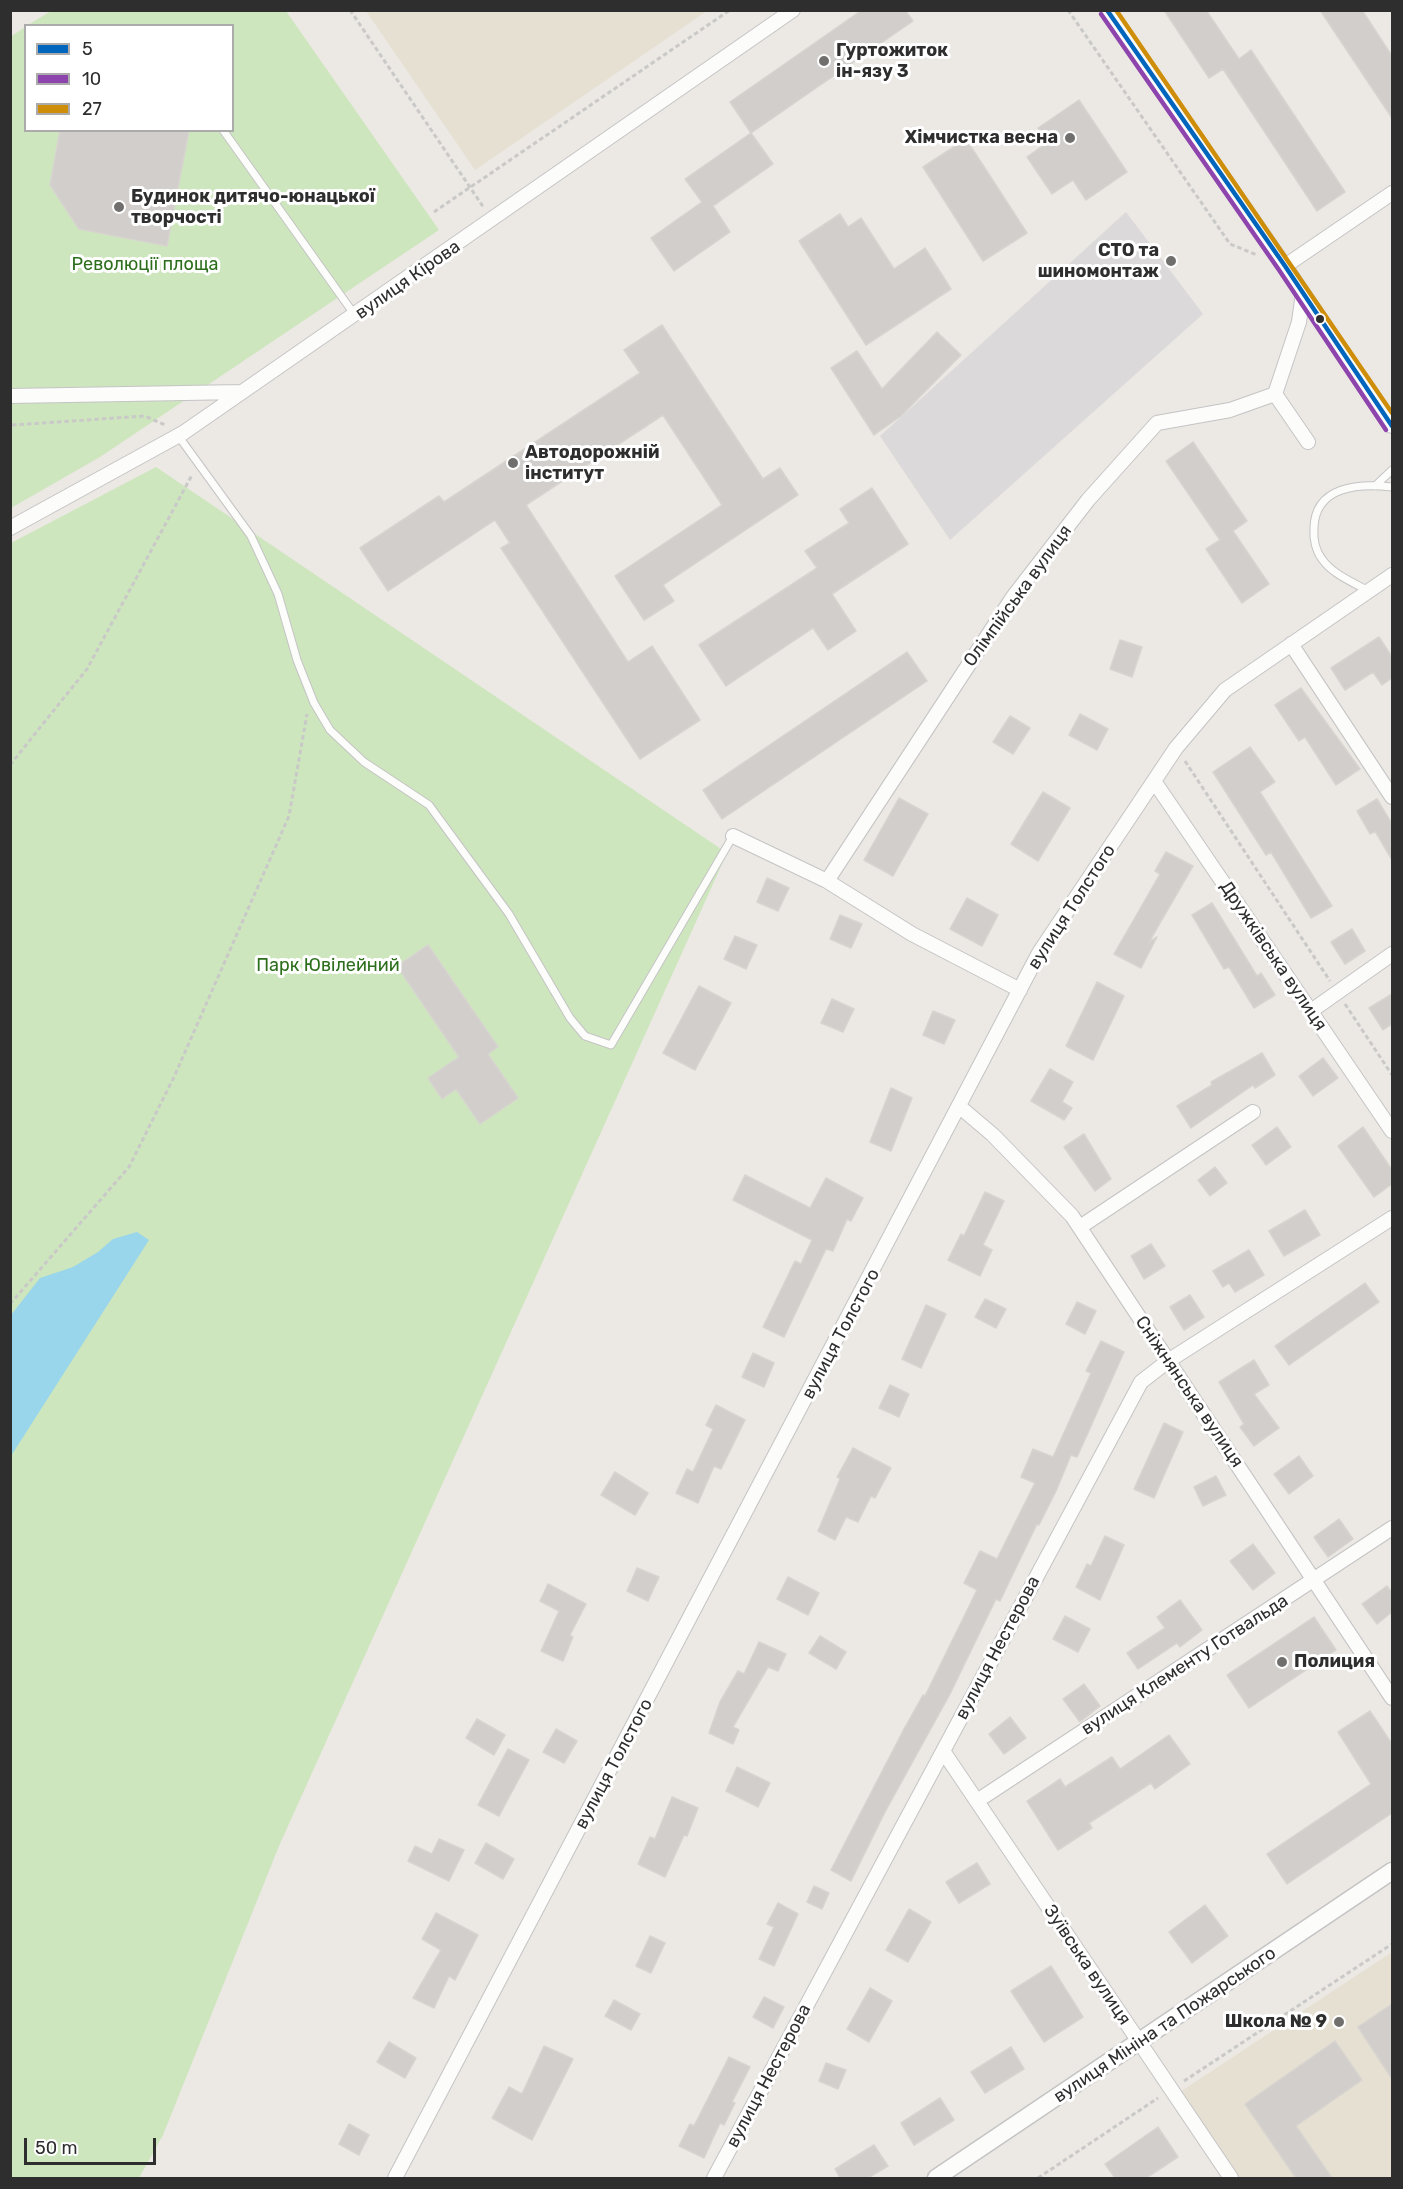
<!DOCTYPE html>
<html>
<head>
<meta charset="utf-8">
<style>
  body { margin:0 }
  #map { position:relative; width:1403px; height:2189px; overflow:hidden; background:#ece8e4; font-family:Rubik,sans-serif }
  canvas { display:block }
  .frame { position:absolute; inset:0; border:12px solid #2e2e2e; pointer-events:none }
  .legend { position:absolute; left:24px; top:24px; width:210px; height:108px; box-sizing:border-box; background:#fff; border:2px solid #ababab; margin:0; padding:8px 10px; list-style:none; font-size:18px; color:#2e2e2e }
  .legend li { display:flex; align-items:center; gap:12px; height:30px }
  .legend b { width:30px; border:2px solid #ababab }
  .scale { position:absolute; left:24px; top:2138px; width:132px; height:27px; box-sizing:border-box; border:3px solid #2e2e2e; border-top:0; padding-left:8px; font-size:18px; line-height:21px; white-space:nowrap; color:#2e2e2e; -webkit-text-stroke:4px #fff; paint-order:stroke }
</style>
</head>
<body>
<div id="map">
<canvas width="1403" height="2189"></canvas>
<div class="frame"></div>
<ul class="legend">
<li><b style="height:8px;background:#0065bd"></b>5</li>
<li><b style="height:8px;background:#8e44ad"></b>10</li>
<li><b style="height:8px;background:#cf8e09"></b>27</li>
</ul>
<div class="scale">50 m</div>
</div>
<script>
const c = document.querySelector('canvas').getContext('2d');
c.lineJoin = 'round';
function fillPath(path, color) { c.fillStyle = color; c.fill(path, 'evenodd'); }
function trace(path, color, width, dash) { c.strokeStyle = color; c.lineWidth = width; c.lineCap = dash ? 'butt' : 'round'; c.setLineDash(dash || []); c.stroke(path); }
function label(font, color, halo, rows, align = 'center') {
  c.font = font + ' Rubik,sans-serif'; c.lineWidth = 6; c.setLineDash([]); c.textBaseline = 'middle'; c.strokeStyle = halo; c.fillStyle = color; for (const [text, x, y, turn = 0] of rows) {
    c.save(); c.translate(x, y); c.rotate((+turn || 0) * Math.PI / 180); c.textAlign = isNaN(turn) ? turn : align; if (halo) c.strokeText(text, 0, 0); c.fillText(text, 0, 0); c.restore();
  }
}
fillPath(new Path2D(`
  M1126 212 1203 314 950 540 880 436Z`), '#dcd9db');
fillPath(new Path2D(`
  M366 11H707L475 170Z
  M1392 1952V2178H1239L1180 2092Z`), '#e6e0d3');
fillPath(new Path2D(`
  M51 11H286L439 230 100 457 11 508 10 37 25 27 26 130H232V26L28 25Z
  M156 467 727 853 279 1846 163 2135 139 2178H11V543Z`), '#cee6be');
fillPath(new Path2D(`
  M137 1232 149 1240 11 1456V1315L40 1278 73 1267 98 1252 113 1239Z`), '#99d6ec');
const building = new Path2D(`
  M862 10H905L913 21 751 133 730 102Z
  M1164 10H1206L1239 59 1251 50 1345 192 1317 211 1223 69 1209 78Z
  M1320 10H1362L1392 56V118Z
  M1079 100 1127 172 1086 200 1073 180 1052 194 1027 157 1048 142 1038 128Z
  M60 130H189L167 246 79 229 50 185Z
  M751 133 773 164 713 206 730 232 674 271 651 238 702 202 685 179Z
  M966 139 1027 233 983 261 923 167Z
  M840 214 848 227 861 218 894 269 925 248 951 289 866 345 799 241Z
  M662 325 763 479 780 468 798 495 663 585 674 601 644 620 615 576 722 505 663 415 526 505 628 662 652 646 700 720 640 759 501 548 510 543 495 520 388 591 360 548 439 496 444 502 640 373 624 350Z
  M937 332 961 355 901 416 874 435 831 368 857 351 882 389Z
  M1193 442 1247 521 1233 531 1269 584 1242 603 1206 549 1220 540 1166 461Z
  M872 488 908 544 832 594 856 631 828 650 813 628 726 686 699 645 817 568 805 551 849 523 840 509Z
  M1379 637 1392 657V678L1382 685 1373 672 1345 690 1331 668Z
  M1120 640 1142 647 1132 677 1110 669Z
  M907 652 927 681 722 819 703 790Z
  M1301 688 1360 769 1336 785 1305 737 1299 741 1275 705Z
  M1080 714 1108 729 1097 750 1069 735Z
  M1010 716 1030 728 1013 754 993 742Z
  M1250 747 1275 782 1260 792 1332 906 1311 918 1271 852 1266 855 1213 772Z
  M1043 792 1070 808 1038 861 1011 844Z
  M899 798 928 814 893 876 864 860Z
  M1377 799 1392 824V860L1375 831 1370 834 1357 811Z
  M1166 852 1193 866 1149 942 1157 937 1141 968 1114 954 1160 874 1155 871Z
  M767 878 789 888 778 911 757 902Z
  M967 898 998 915 982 946 950 929Z
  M1212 903 1257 976 1261 973 1275 995 1254 1008 1229 967 1224 969 1192 915Z
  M840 915 862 924 851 948 830 939Z
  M1352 929 1365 951 1345 964 1331 942Z
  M735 936 757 945 746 969 724 959Z
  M428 945 498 1047 488 1054 518 1098 480 1124 456 1089 442 1099 428 1078 459 1057 397 966Z
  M1097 982 1124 996 1093 1060 1066 1046Z
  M699 986 731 1003 695 1070 663 1053Z
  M1392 994V1024L1383 1030 1369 1008Z
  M832 999 854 1009 843 1032 821 1023Z
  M933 1011 955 1020 944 1044 923 1035Z
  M1262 1053 1275 1075 1255 1088 1253 1085 1191 1128 1177 1106 1212 1085 1211 1082Z
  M1323 1058 1338 1078 1313 1096 1299 1076Z
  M1050 1069 1073 1082 1062 1102 1072 1108 1064 1120 1031 1101Z
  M891 1088 912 1098 891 1151 870 1142Z
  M1277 1127 1291 1147 1266 1165 1252 1145Z
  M1363 1127 1392 1170V1184L1374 1197 1338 1146Z
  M1084 1134 1111 1179 1095 1191 1064 1147Z
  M1215 1167 1227 1183 1210 1196 1198 1180Z
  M745 1175 810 1208 826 1178 863 1198 851 1221 847 1219 833 1251 826 1249 784 1337 763 1327 795 1261 801 1264 812 1240 733 1200Z
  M985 1192 1004 1201 983 1245 992 1250 980 1276 948 1260 961 1234 964 1236Z
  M1305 1210 1320 1235 1284 1256 1269 1231Z
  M1151 1244 1165 1266 1144 1279 1131 1256Z
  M1249 1250 1264 1275 1235 1292 1229 1283 1223 1287 1213 1271Z
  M1365 1283 1379 1302 1289 1365 1275 1346Z
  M1190 1295 1204 1317 1184 1330 1170 1307Z
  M985 1299 1006 1309 996 1328 975 1317Z
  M1077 1302 1096 1311 1085 1334 1066 1324Z
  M926 1305 946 1314 921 1368 902 1359Z
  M1101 1341 1124 1352 1087 1435 1077 1457 1071 1455 1056 1491 1039 1525 1037 1524 1000 1601 996 1599 950 1694 885 1812 851 1881 831 1870 904 1729 923 1695 925 1696 977 1590 964 1583 980 1551 997 1559 1035 1483 1021 1477 1033 1449 1053 1457 1091 1373 1086 1371Z
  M753 1353 774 1363 764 1387 742 1377Z
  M1254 1360 1269 1385 1254 1394 1279 1428 1254 1446 1240 1427 1244 1424 1219 1382Z
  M890 1385 909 1394 899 1417 879 1408Z
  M716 1405 745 1420 721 1469 714 1466 698 1503 676 1493 687 1469 693 1472 713 1429 706 1425Z
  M1164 1423 1183 1432 1154 1498 1134 1489Z
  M853 1448 891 1468 875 1498 871 1496 858 1522 846 1517 835 1540 818 1531 840 1479 837 1477Z
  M1299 1456 1313 1476 1289 1494 1274 1474Z
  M615 1472 648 1493 635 1515 601 1495Z
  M1216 1476 1226 1495 1203 1506 1194 1487Z
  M1339 1519 1353 1539 1328 1557 1314 1537Z
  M1105 1536 1124 1545 1100 1600 1076 1587 1087 1564 1091 1566Z
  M1253 1544 1275 1573 1253 1590 1230 1561Z
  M637 1568 659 1577 648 1601 627 1591Z
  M788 1577 819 1593 808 1615 777 1599Z
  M548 1584 586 1604 570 1635 573 1637 563 1661 541 1651 559 1611 540 1601Z
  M1387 1586 1392 1593V1612L1377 1624 1362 1604Z
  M1180 1600 1202 1630 1180 1647 1177 1643 1138 1669 1127 1653 1165 1628 1157 1617Z
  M1065 1616 1090 1629 1078 1652 1053 1639Z
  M1314 1617 1336 1650 1249 1708 1227 1675Z
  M820 1636 846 1652 836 1669 809 1653Z
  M759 1642 786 1654 778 1671 768 1667 733 1727 739 1730 733 1744 709 1733 720 1702 738 1671 744 1674Z
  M1084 1684 1100 1706 1080 1722 1063 1699Z
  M1370 1711 1392 1744V1813L1287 1884 1267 1854 1371 1784 1338 1732Z
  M1010 1717 1026 1738 1004 1754 989 1734Z
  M477 1719 505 1735 494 1755 466 1738Z
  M556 1729 577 1741 564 1763 543 1752Z
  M1169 1735 1190 1764 1155 1789 1151 1783 1089 1823 1092 1828 1058 1850 1027 1801 1060 1779 1065 1787 1112 1757 1120 1769Z
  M508 1749 529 1760 499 1816 478 1805Z
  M737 1767 770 1783 758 1807 726 1791Z
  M672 1797 698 1808 687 1836 684 1835 665 1877 638 1864 650 1837 655 1839Z
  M439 1839 464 1850 449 1881 408 1861 415 1846 432 1854Z
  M486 1843 514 1859 503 1879 475 1863Z
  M977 1863 990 1884 959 1903 946 1882Z
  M814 1886 829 1893 822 1909 807 1902Z
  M778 1903 798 1914 774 1966 759 1959 774 1927 767 1924Z
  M1205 1905 1228 1936 1192 1963 1169 1932Z
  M909 1909 931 1922 908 1962 886 1950Z
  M436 1913 478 1935 455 1980 449 1976 434 2008 413 1998 441 1950 422 1939Z
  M650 1936 665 1943 651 1973 636 1966Z
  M1051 1966 1083 2017 1044 2042 1011 1991Z
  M870 1988 892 2001 869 2042 847 2029Z
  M764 1997 784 2007 773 2028 753 2017Z
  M614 2000 640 2014 631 2030 605 2016Z
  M1392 2004V2079L1358 2027Z
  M1335 2041 1362 2080 1296 2126 1332 2178H1296L1245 2104Z
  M389 2042 416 2058 405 2078 377 2062Z
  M544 2046 573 2059 532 2140 492 2118 509 2087 522 2094Z
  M1011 2047 1024 2069 985 2093 971 2072Z
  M729 2057 750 2067 732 2102 735 2103 724 2125 720 2123 704 2158 679 2146 690 2124 694 2126Z
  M826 2063 846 2070 838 2089 819 2081Z
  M940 2098 954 2120 914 2145 901 2123Z
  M349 2124 369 2135 359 2155 339 2144Z
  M1158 2127 1178 2157 1146 2178H1115L1105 2164Z
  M874 2145 888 2166 868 2178H840L835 2169Z`);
fillPath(building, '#d1cecb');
trace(building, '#d7d4d0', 1.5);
const service = new Path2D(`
  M223 130 354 314
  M183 433 182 441 251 536 278 594 297 660 314 703 330 730 364 762 429 805 509 914 570 1018 585 1036 611 1045 733 836
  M1375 486 1392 470
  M1368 591C1353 582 1332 574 1322 559 1316 551 1313 539 1314 528 1315 486 1359 483 1392 487`);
const minor = new Path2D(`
  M1107 10 1285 266 1392 426
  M1285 266 1392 193
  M1303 293 1299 322 1275 394 1308 442
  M10 396 242 392
  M10 528 183 433 793 10
  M1291 644 1392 797
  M1154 781 1392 1131
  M733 836 827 881 912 934 1020 990
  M827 881 1013 597 1088 500 1157 423 1230 410 1275 394
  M1311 1011 1392 954
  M960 1107 993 1135 1072 1216 1392 1698
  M1080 1227 1253 1112
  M943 1751 1231 2178
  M977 1801 1392 1528
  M395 2178 1039 953 1176 748 1225 690 1392 575
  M714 2178 1141 1382 1168 1361 1392 1218`);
const tertiary = new Path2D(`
  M936 2178 1392 1871`);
trace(service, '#c5c4c5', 9);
trace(minor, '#c5c4c5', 16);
trace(tertiary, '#c5c4c5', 19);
trace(new Path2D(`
  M350 10 484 208
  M1068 10 1230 244 1257 255
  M434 212 730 10
  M12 425 145 416 165 425
  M1185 761 1330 981
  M10 765 87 669 192 475
  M1345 1004 1392 1075
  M10 1304 129 1167 174 1077 289 816 307 714
  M1184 2081 1392 1944
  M1038 2178 1158 2098`), '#c9c9c8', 3, [4.5, 3]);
trace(service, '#fcfcfb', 7);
trace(minor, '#fcfcfb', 14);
trace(tertiary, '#fcfcfb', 16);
trace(new Path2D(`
  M1107 10 1285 266 1392 426`), '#0065bd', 4.5);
trace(new Path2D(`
  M1101 14 1279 270 1386 430`), '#8e44ad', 4.5);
trace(new Path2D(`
  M1116 10 1392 413`), '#cf8e09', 4.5);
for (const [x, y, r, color] of [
  [824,61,6,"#706f6e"],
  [1070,138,6,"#706f6e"],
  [119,207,6,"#706f6e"],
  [1171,261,6,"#706f6e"],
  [1320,319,5,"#2e2e2e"],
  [513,463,6,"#706f6e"],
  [1282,1662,6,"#706f6e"],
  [1339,2022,6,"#706f6e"]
]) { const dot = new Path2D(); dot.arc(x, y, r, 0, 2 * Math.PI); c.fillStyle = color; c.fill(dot); trace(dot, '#fff', 2); }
label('bold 18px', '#2e2e2e', '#fff', [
  ["Гуртожиток",836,51],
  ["ін-язу 3",836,72],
  ["Хімчистка весна",1058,138,"right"],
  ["Будинок дитячо-юнацької",131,197],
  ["творчості",131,218],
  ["СТО та",1159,251,"right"],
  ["шиномонтаж",1159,272,"right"],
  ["Автодорожній",525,453],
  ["інститут",525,474],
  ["Полиция",1294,1662],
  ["Школа № 9",1327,2022,"right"]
], 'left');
label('18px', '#2c6e1b', '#fff', [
  ["Революції площа",145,265],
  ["Парк Ювілейний",328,966]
]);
label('18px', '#2e2e2e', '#fff', [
  ["вулиця Кірова",408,280,-35],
  ["Олімпійська вулиця",1018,596,-54],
  ["вулиця Толстого",1072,907,-57],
  ["Дружківська вулиця",1273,956,56],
  ["вулиця Толстого",841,1334,-62],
  ["Сніжнянська вулиця",1189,1392,56],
  ["вулиця Нестерова",998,1648,-62],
  ["вулиця Клементу Готвальда",1185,1665,-33],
  ["вулиця Толстого",614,1764,-62],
  ["Зуївська вулиця",1087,1965,56],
  ["вулиця Мініна та Пожарського",1165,2025,-34],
  ["вулиця Нестерова",769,2076,-62]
]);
</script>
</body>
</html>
